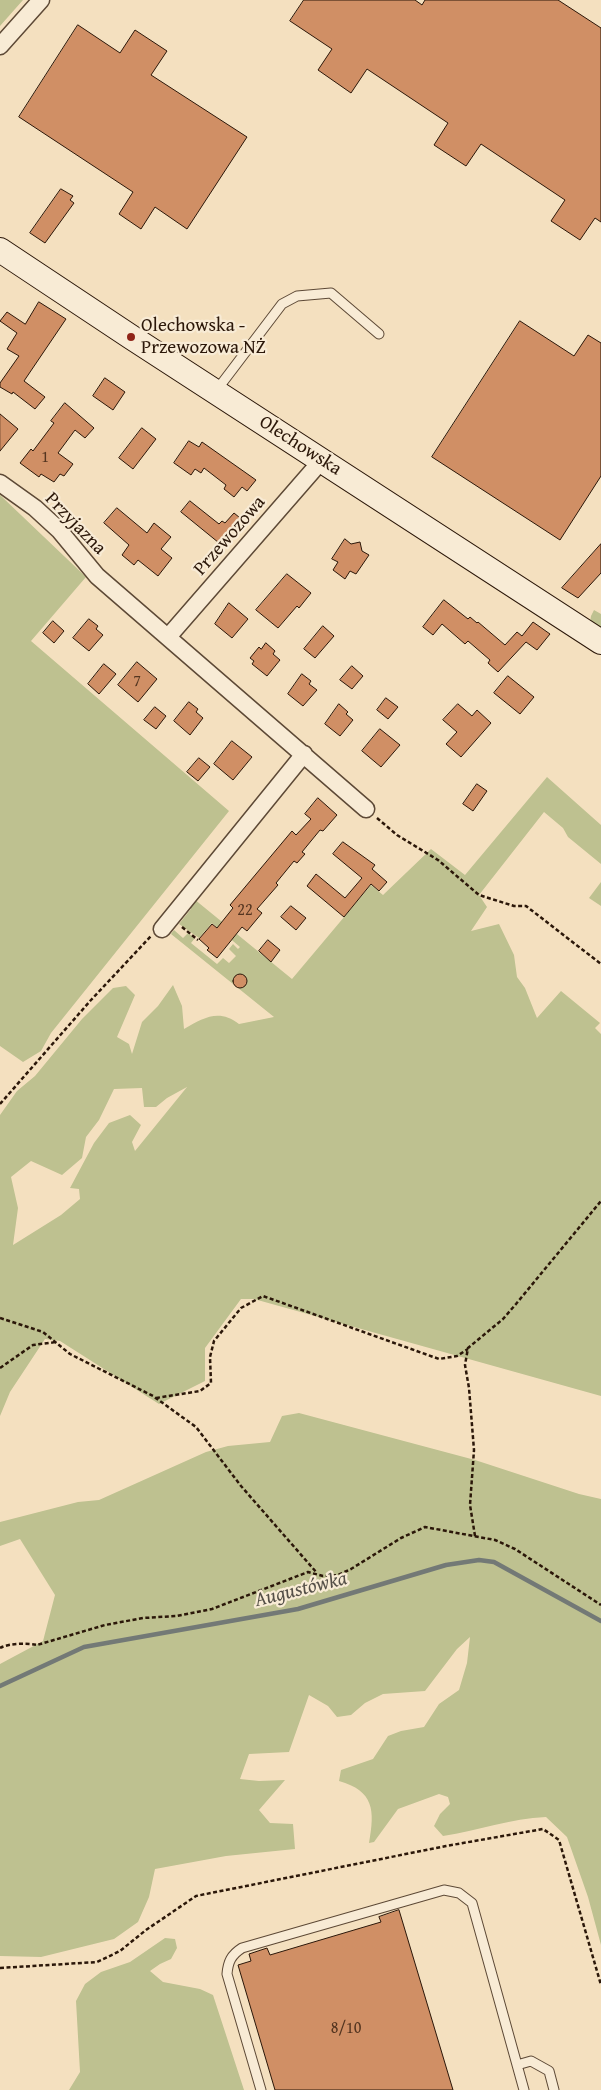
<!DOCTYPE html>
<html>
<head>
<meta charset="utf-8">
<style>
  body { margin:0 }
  canvas { display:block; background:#f4e0bf }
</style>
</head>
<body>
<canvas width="601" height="2090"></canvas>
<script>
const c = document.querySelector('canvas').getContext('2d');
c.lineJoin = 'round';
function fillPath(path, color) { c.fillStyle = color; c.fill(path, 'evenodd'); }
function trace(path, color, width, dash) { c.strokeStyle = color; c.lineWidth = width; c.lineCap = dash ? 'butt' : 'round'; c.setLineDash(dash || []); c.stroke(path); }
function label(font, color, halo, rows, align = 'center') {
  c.font = font + ' "Gentium Book Plus",serif'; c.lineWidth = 4.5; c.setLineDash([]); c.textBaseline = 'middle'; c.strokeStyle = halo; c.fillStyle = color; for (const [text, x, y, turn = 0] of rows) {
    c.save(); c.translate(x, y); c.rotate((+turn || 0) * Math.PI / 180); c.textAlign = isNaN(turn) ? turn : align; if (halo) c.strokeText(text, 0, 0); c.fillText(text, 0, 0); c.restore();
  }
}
fillPath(new Path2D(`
  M0 0H23L0 26Z
  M0 495 86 577 31 641 229 811 51 1033 41 1051 23 1062 0 1046Z
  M594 610 601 614V634L590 623 591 616Z
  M547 777 601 825V864L568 837 563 828 544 812 479 895 487 907 471 931 499 924 514 955 517 977 525 988 537 1018 561 991 600 1023 595 1028 601 1034V1396L254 1299H241L205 1348V1381L159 1404 60 1341 45 1339 10 1392 0 1416V1115L17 1091 35 1076 82 1019 113 988 126 986 135 995 117 1037 129 1044 132 1054 142 1022 158 1006 173 985 182 1006 184 1029C203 1018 219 1008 239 1024L274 1017 171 934 174 930 183 938 188 933 195 938 191 943 217 964 223 958 229 963 236 956 229 949 233 944 238 949 240 947 212 923 199 938 179 924 191 909 190 904 194 899 292 979 371 885 383 895 431 849 465 875ZM187 1087 135 1151 132 1142 141 1125 130 1115 109 1123 94 1143 70 1188 79 1189 80 1199 61 1215 13 1245 18 1208 11 1177 31 1161 62 1175 82 1158 86 1137 99 1120 114 1089 142 1088 144 1107H156L167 1098Z
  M601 882V906L589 898Z
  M299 1413 475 1460 579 1494 601 1499V1945L588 1897 567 1837 546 1817C511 1818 478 1831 443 1836L434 1826 440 1814 450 1804 448 1797 439 1794 398 1809 374 1842 369 1843C375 1810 374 1791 339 1781L341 1770 373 1759 388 1736 401 1731 424 1727 439 1704 459 1690 467 1663 470 1637 457 1649 425 1691 383 1694 365 1703 351 1715 337 1717 328 1706 309 1695 289 1752 249 1754 240 1779 259 1781 285 1780 259 1810 270 1823 293 1824 295 1849 226 1856 155 1869 149 1897 138 1922 114 1939 41 1957 0 1956V1664L43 1641 55 1595 20 1539 0 1546V1522L78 1502 99 1500 206 1452 228 1446 270 1442 282 1416Z
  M165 1938 175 1939 177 1948 171 1959 160 1964 150 1971 163 1982 200 1989 213 1995 244 2090H69L80 2072 76 2001 85 1984 101 1972 130 1962Z`), '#bec190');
trace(new Path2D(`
  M0 1686 84 1647 298 1609 446 1565 479 1560 494 1562 601 1621`), '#737976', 4.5);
const building = new Path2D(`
  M304 0H415L422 5 425 0H558L601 28V222L595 218 580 240 551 221 565 200 481 144 466 166 434 145 448 123 367 69 351 93 318 70 332 49 290 21Z
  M78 25 120 53 135 30 167 51 151 75 247 137 187 229 155 207 141 229 119 214 133 192 19 117Z
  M61 189 73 196 70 200 74 203 45 243 30 233Z
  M39 302 66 319 24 381 45 397 35 409 13 392 12 394 0 387V383L19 356 7 349 17 333 0 321 7 312 25 324Z
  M520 321 574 356 588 335 601 343V476L560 540 432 457Z
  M105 378 125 392 113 410 93 396Z
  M65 403 94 428 85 438 75 430 58 453 73 464 64 476 60 474 54 482 41 474 39 477 20 463 31 449 33 451 54 423 51 421Z
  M0 414 18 429 0 451Z
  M142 428 156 439 133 469 119 458Z
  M189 441 199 447 202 442 256 480 247 491 242 487 234 497 224 489 226 485 204 468 201 473 195 469 191 475 174 463Z
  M190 501 219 524 222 521 225 523 234 513 245 522 224 547 181 512Z
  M117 508 147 533 154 523 171 537 161 549 172 558 158 576 138 560 134 565 122 555 129 545 104 523Z
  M345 539 351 544 360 542 362 551 369 555 356 574 350 571 345 579 333 570 338 562 332 559Z
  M601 544V573L578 598 562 588Z
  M287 574 311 593 299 608 297 606 278 628 256 610Z
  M444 600 468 619 470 617 477 623 478 622 505 645 517 632 522 636 533 622 550 634 537 650 526 642 498 672 488 663 490 660 468 641 465 644 442 624 433 635 423 627Z
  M229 603 248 619 232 638 215 624Z
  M89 619 98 626 96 629 103 635 89 651 73 638Z
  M53 621 64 631 54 643 43 633Z
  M323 626 334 636 315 658 304 649Z
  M266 643 275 651 273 654 280 660 267 676 252 664 254 661 250 658 259 647 261 649Z
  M137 662 157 679 138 702 118 685Z
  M104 664 116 674 99 694 88 684Z
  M352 666 363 676 352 689 340 680Z
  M302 674 311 681 309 684 317 690 303 706 288 694Z
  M508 676 534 697 520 714 494 693Z
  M386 698 398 707 388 719 377 710Z
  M189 702 198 709 196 712 203 718 190 735 174 721Z
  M339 704 348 712 346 714 353 720 340 736 325 724Z
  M458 704 472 716 477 710 491 723 461 757 446 744 457 732 443 720Z
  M155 707 166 716 156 729 144 720Z
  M380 729 400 745 381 767 362 751Z
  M232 741 252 757 233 780 214 764Z
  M199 758 210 767 198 781 187 772Z
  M477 784 487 791 473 811 463 804Z
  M318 798 337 815 323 831 320 830 302 852 305 854 297 863 294 861 276 883 278 885 257 909 262 913 247 931 242 927 217 958 207 950 209 948 199 939 212 924 217 928 233 908 230 905 292 831 296 835 311 819 305 814Z
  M343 842 375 865 372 869 387 882 379 891 371 884 344 917 307 886 316 874 345 898 362 878 333 854Z
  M291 906 306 918 296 930 281 917Z
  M268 940 280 950 271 962 259 951Z
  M233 981a7 7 0 1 1 14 0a7 7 0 1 1-14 0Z
  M399 1910 453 2090H275L238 1965 251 1961 249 1954 267 1948 270 1955 381 1922 379 1917Z`);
fillPath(building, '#d08f65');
trace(building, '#2b1709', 1);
const lane = new Path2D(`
  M216 391 282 304 297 296 331 293 379 334
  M517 2065 531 2061 549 2071 554 2090
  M261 2090 227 1974C228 1962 231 1955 242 1948L444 1890 459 1893 472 1903 524 2090`);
const street = new Path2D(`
  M0 46 41 0
  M0 483 35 508 59 530 97 576 366 809
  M168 637 322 460
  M162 929 304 754`);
const secondary = new Path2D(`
  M0 250 131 337 601 642`);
trace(lane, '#5d4936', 11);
trace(street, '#5d4936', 19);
trace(secondary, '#2b1709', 26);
trace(new Path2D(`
  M377 818 397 835 438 860 479 895 514 906H526L601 964
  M182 927 198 940
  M0 1104 91 1000 151 936
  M0 1318 43 1332 70 1354 153 1396 196 1427 241 1486 317 1573
  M0 1368 33 1345 56 1342
  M156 1398 200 1391 211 1383 210 1357 214 1341 241 1308 263 1296 439 1359 457 1356 468 1349
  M475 1536 470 1505 474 1450 469 1388 465 1365 468 1348 503 1319 516 1304 601 1201
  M0 1648C9 1643 27 1643 37 1645L105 1625 143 1618 177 1616 212 1609 308 1572 323 1576 338 1575 351 1569 401 1538 425 1527 495 1540 515 1549 601 1605
  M0 1968 97 1962 120 1951 146 1930 196 1896 446 1846 543 1829 559 1840 601 1985`), '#2b1709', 2.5, [4, 2.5]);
trace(lane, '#f8ebd5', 9);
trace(street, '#f8ebd5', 16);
trace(secondary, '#f8ebd5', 24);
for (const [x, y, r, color] of [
  [131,337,5,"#8f2418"]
]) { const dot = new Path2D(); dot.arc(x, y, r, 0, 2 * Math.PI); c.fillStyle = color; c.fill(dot); trace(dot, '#f8ebd5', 2); }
label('16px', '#543520', null, [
  ["1",45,458],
  ["7",137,682],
  ["22",245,911],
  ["8/10",346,2029]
]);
label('19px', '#2b1709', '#f8ebd5', [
  ["Olechowska -",141,326],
  ["Przewozowa NŻ",141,348]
], 'left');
label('19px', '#2b1709', '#f8ebd5', [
  ["Olechowska",300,446,33],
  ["Przyjazna",75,524,46],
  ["Przewozowa",230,536,-49]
]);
label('italic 20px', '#555048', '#f8ebd5', [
  ["Augustówka",301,1590,-14]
]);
</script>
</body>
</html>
